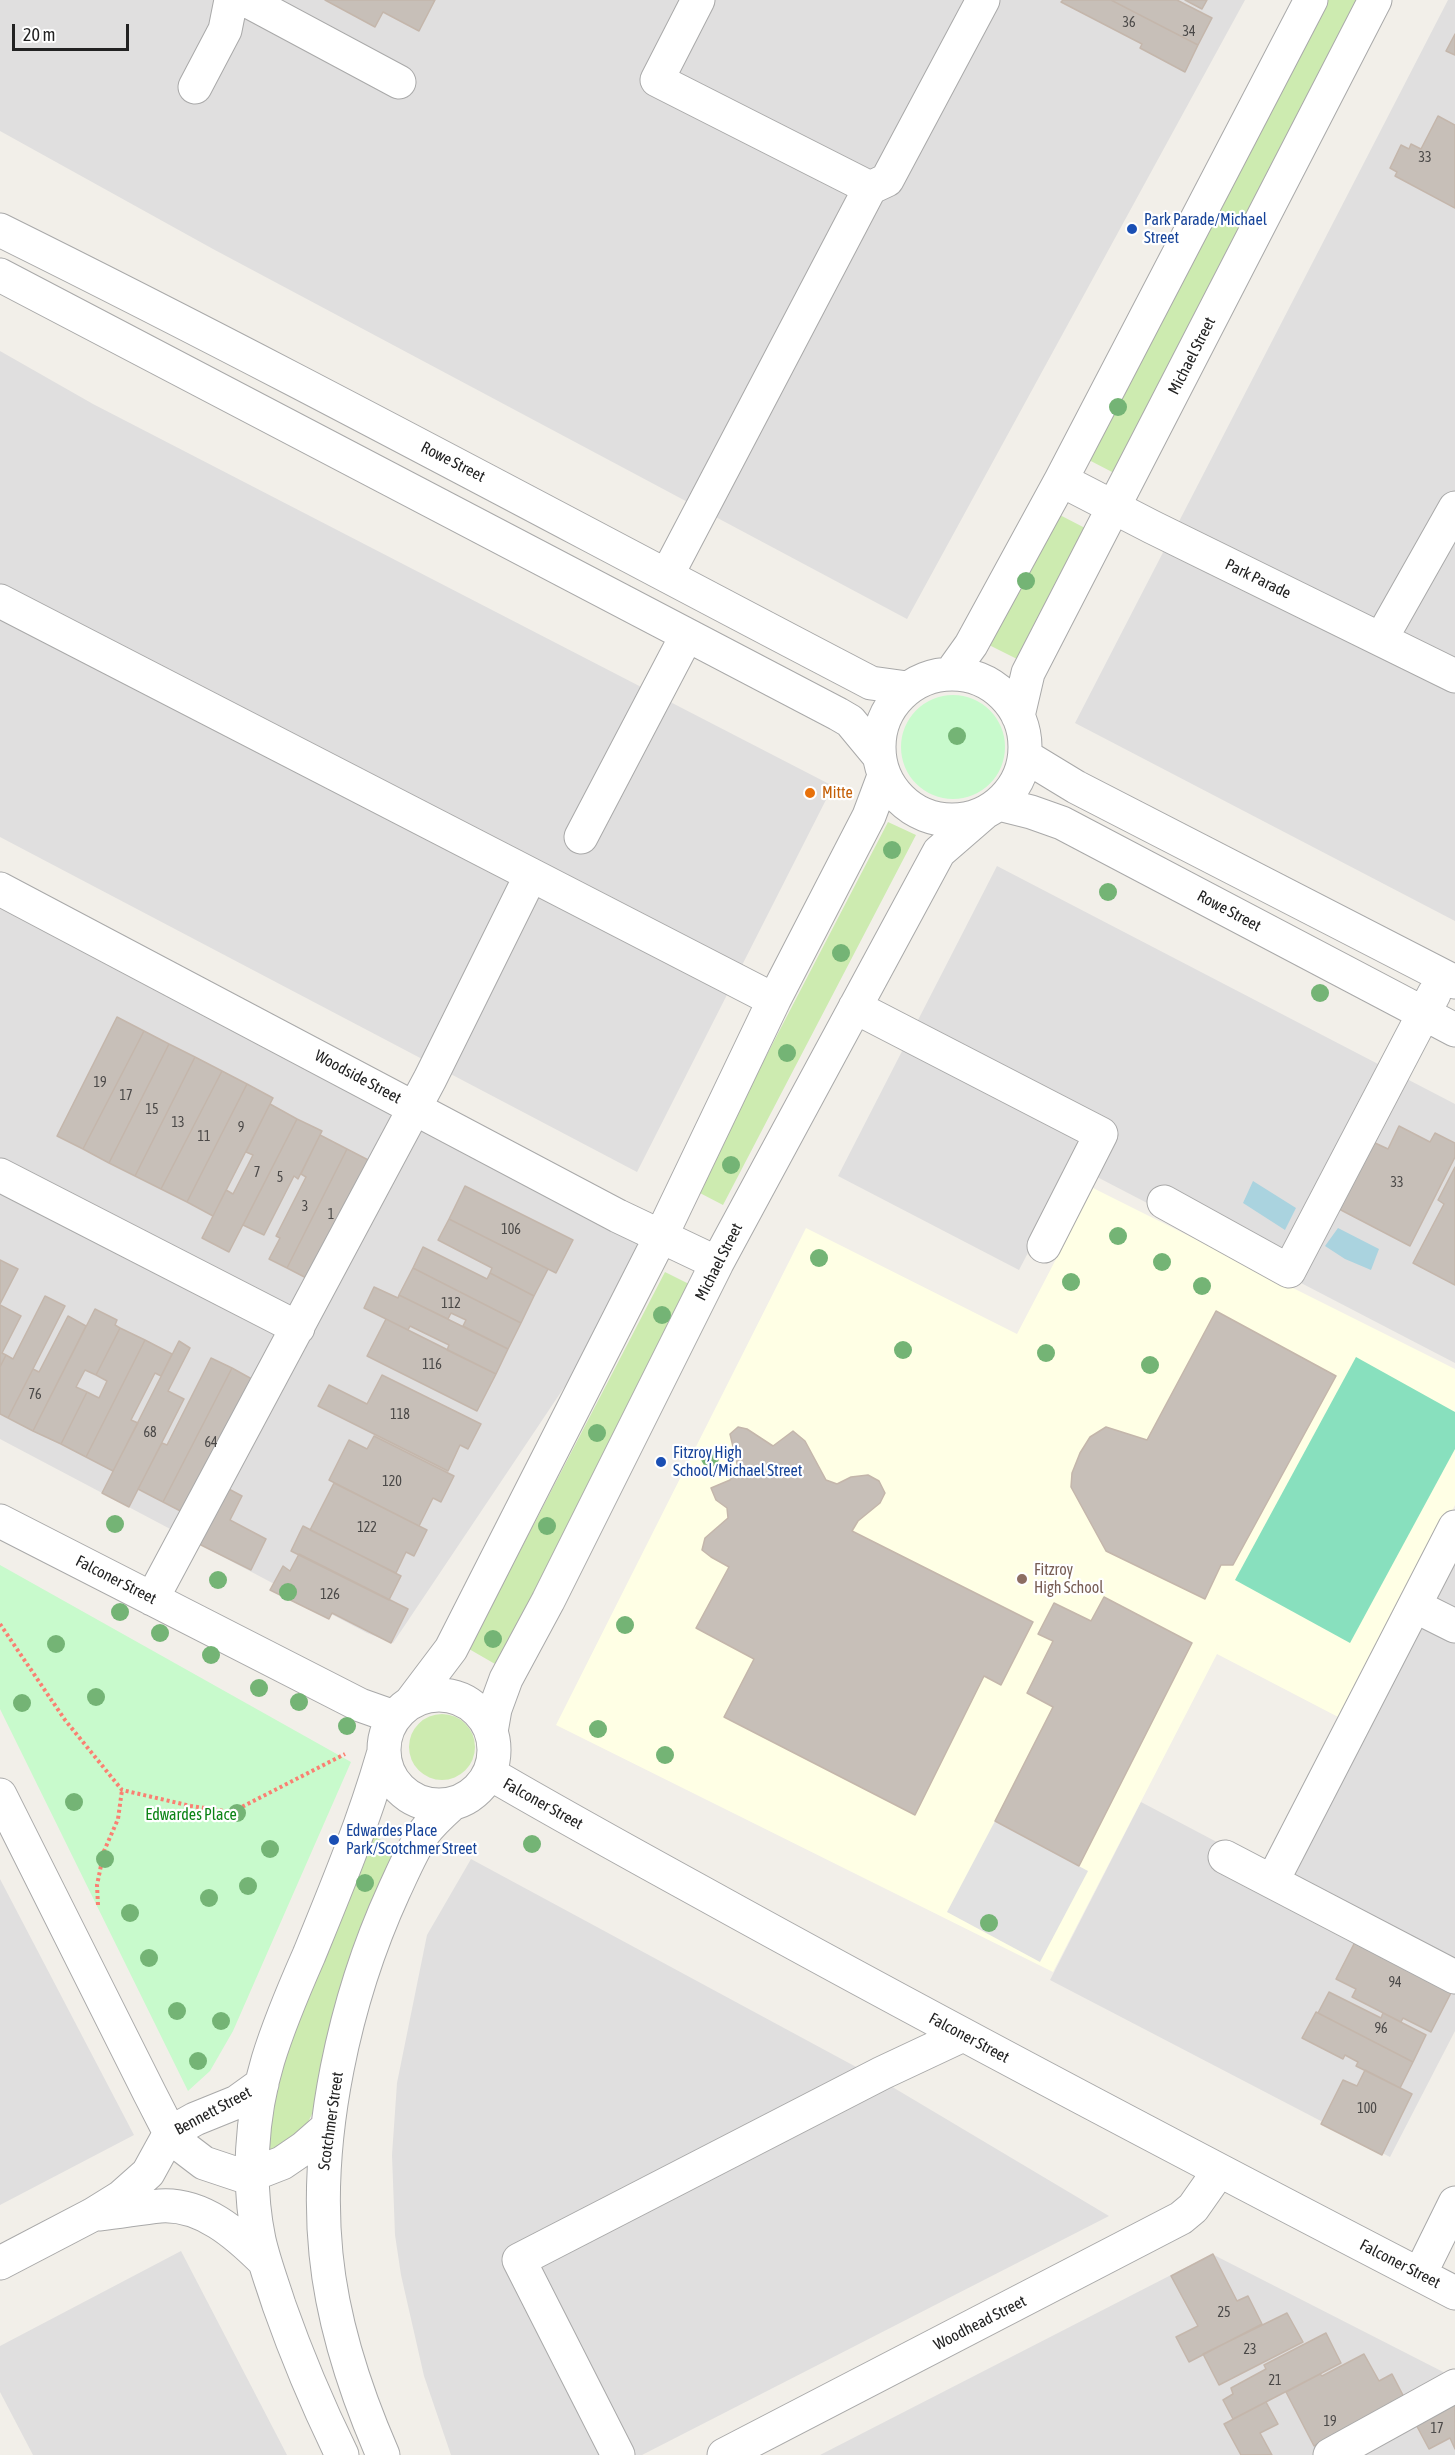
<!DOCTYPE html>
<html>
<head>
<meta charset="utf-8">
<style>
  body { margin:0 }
  #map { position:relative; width:1455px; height:2455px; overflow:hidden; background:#f2efe9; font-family:"Asap Condensed",sans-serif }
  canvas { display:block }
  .scale { position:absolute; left:12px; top:24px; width:117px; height:27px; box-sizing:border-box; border:3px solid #222; border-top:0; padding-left:8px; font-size:18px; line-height:21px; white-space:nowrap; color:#222; -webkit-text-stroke:4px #fff; paint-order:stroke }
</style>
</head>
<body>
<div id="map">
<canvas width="1455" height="2455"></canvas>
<div class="scale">20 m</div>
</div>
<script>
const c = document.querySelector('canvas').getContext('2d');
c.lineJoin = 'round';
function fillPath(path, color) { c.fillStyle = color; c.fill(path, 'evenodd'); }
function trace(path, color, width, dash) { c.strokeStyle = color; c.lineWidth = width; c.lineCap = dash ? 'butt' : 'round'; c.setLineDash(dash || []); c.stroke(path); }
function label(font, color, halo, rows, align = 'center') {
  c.font = font + ' "Asap Condensed",sans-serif'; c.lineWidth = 4.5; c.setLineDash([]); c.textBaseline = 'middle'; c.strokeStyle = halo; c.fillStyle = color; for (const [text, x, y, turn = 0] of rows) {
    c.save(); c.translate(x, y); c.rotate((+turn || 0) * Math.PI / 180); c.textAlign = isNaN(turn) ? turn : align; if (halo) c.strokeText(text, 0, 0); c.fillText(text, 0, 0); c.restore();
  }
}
fillPath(new Path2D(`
  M0 0H1245L907 619 213 249 0 131Z
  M1448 0H1455V921L1075 723Z
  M0 351 93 404 833 786 637 1172 0 837Z
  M997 866 1455 1104V1363L1074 1165 1019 1270 838 1176Z
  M0 889 661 1236 644 1268 393 1643 367 1633 0 1439Z
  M1455 1547V2031L1390 2157 1050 1980 1141 1802 1285 1878Z
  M471 1859 884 2082 1109 2216 642 2455H451L424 2376 401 2275 395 2235 392 2155 397 2083 427 1935Z
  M0 1879 134 2135 0 2205Z
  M181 2251 287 2455H33L0 2392V2346Z
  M1212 2254 1455 2378V2455H820Z`), '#e0dfdf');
fillPath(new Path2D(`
  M1093 1188 1455 1369V1505L1342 1719 1217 1654 1053 1972 556 1725 806 1228 1017 1334Z`), '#ffffe5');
fillPath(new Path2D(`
  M1320 0H1359L1114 473 1085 458Z
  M1054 512 1085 528 1017 659 987 644Z
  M888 822 916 835 723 1205 696 1191Z
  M665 1272 693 1286 502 1668 469 1649Z
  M409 1747a33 33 0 1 1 66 0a33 33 0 1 1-66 0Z
  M371 1835 401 1850 312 2114 305 2128 269 2154 268 2134 286 2051Z`), '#cdebb0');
fillPath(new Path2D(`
  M901 747a52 52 0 1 1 104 0a52 52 0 1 1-104 0Z
  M0 1565 351 1762 233 2031 210 2071 188 2091 0 1709Z`), '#c8facc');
fillPath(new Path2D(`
  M1356 1357 1455 1412V1449L1350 1643 1235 1580Z`), '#88e0be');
fillPath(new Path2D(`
  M995 1821 1088 1871 1040 1962 947 1912Z`), '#e2e2e2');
fillPath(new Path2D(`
  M1253 1181 1296 1208 1285 1230 1243 1203Z
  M1338 1228 1379 1249 1371 1270 1345 1259 1325 1246Z`), '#aad3df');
const building = new Path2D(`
  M325 0H435L419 31 383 12 375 27Z
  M1063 0H1111L1198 45 1185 72 1140 48 1142 44 1061 2Z
  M1111 0H1177L1212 18 1198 45Z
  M1185 0H1207L1202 9Z
  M1455 34V55L1446 51Z
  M1438 116 1455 125V208L1395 176 1397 172 1390 168 1401 145 1409 149 1411 144 1421 149Z
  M117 1017 144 1031 83 1149 57 1136Z
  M144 1031 169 1044 109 1163 83 1149Z
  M169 1044 195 1057 135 1176 109 1163Z
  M195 1057 222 1071 161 1189 135 1176Z
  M222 1071 247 1084 187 1202 161 1189Z
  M247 1084 273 1098 213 1216 187 1202Z
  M270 1104 297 1119 229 1252 202 1238 226 1190 233 1194 253 1155 246 1152Z
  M297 1119 322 1131 298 1179 294 1176 264 1235 243 1225Z
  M1399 1126 1430 1142 1435 1133 1455 1143V1157L1410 1246 1339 1209 1373 1142 1388 1149Z
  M320 1135 347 1149 287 1268 269 1259 280 1238 276 1236 306 1177 301 1174Z
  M347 1149 374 1163 314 1282 287 1268Z
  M1455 1167V1285L1413 1263 1444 1204 1438 1200Z
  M465 1186 573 1240 556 1273 449 1219Z
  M449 1219 548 1269 534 1296 490 1273 492 1268 438 1240Z
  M423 1247 487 1279 490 1273 534 1296 521 1323 413 1268Z
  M0 1260 18 1269 0 1304Z
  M413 1268 521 1323 508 1349 463 1326 466 1320 451 1313 448 1319 399 1295Z
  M374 1287 398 1298 399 1295 508 1349 496 1374 447 1350 449 1345 410 1326 408 1330 364 1308Z
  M45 1296 65 1306 8 1418 0 1414V1367L6 1355 13 1359Z
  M0 1305 21 1316 2 1353 6 1355 0 1367Z
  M95 1309 117 1320 115 1325 120 1328 96 1375 85 1370 76 1387 87 1392 61 1444 33 1431Z
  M1216 1311 1336 1376 1233 1565H1221L1205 1599 1106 1551 1071 1487 1072 1473 1080 1453 1090 1437 1106 1427 1147 1440Z
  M68 1316 86 1326 33 1431 8 1418 33 1369 39 1372Z
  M386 1319 496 1374 477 1411 367 1356Z
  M120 1328 145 1340 86 1457 61 1444 87 1392 99 1398 107 1381 96 1375Z
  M145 1340 172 1354 161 1376 155 1373 131 1420 138 1423 113 1471 86 1457Z
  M179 1341 190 1348 168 1391 184 1399 129 1507 102 1493Z
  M211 1358 232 1368 163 1502 138 1489 162 1443 167 1445Z
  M232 1368 259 1383 192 1517 163 1502Z
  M382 1375 481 1424 468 1449 460 1445 448 1471 318 1406 329 1385 367 1404Z
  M738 1427 747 1429 773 1446 793 1431 805 1441 826 1480 837 1484 851 1477 868 1475 879 1481 885 1493 880 1503 858 1521 852 1531 1033 1622 1001 1685 984 1676 915 1815 724 1717 754 1659 696 1628 729 1567 711 1557 702 1550 705 1538 728 1518 727 1508 716 1500 711 1488 730 1480 738 1468 730 1434Z
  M374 1436 454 1476 441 1502 433 1498 419 1526 329 1480 349 1440 367 1449Z
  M334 1483 427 1530 414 1556 406 1552 396 1573 310 1530Z
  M225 1487 242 1496 230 1520 266 1539 251 1570 197 1543Z
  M303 1526 401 1576 389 1600 291 1551Z
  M299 1554 408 1609 391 1643 332 1613 329 1619 270 1590 283 1566 290 1571Z
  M1104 1597 1192 1643 1079 1866 995 1821 1053 1707 1027 1693 1053 1641 1038 1634 1054 1603 1091 1621Z
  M1357 1938 1454 1987 1431 2032 1403 2018 1401 2022 1352 1997 1356 1989 1336 1979Z
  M1329 1992 1381 2018 1383 2013 1426 2035 1413 2062 1318 2013Z
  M1316 2012 1413 2062 1400 2088 1356 2066 1358 2062 1345 2055 1343 2059 1302 2038Z
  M1365 2070 1412 2094 1382 2155 1321 2124 1343 2080 1357 2086Z
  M1213 2254 1237 2301 1248 2296 1262 2324 1189 2362 1176 2337 1198 2326 1171 2276Z
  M1287 2313 1303 2342 1219 2385 1203 2354Z
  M1326 2333 1341 2363 1233 2419 1223 2400 1233 2394 1231 2388 1266 2369 1264 2365Z
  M1364 2354 1379 2381 1392 2374 1405 2399 1314 2446 1286 2392 1320 2374 1322 2376Z
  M1455 2397V2449L1450 2438 1429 2449 1413 2419Z
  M1266 2402 1278 2424 1260 2433 1272 2455H1241L1224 2424Z`);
fillPath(building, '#c7bfb8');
trace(building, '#c4b6ab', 1.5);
const minor = new Path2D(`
  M246 0 399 82
  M698 0 657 80 870 188
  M195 87 225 30 231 0
  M0 230C293 375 581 532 871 683L907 688
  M0 275 838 714 850 721 879 756
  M1061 480 1152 527 1455 676
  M667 575 870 188 887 180 983 0
  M0 601 774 1000
  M1381 639 1455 508
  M951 673 971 645 1061 480 1311 0
  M879 747a73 73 0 1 1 146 0a73 73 0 1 1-146 0Z
  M1018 716 1028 673 1375 0
  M1025 756 1076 787 1455 982
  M999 804 1031 812 1062 823 1455 1030
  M581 837 687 635
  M0 889 618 1216 717 1263
  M855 1007 1101 1134 1044 1246
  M0 1175 298 1328
  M1164 1202 1289 1271 1434 994
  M0 1521 360 1705 394 1717
  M152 1599 430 1079 531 875
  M1415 1606 1455 1626
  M384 1750a55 55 0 1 1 110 0a55 55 0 1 1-110 0Z
  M411 1702 451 1649 661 1236 774 1000 869 816 884 776
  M491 1732 495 1709 506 1679 548 1601 717 1263 939 852 984 813
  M489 1773C559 1814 630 1853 701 1892 950 2030 1202 2162 1455 2293
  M0 1795 150 2094 170 2133 183 2147 204 2163 240 2175 264 2170 282 2163 304 2148 328 2127
  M1225 1857 1455 1977
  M1273 1880 1455 1527
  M99 2214C119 2212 140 2208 160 2206 202 2203 237 2234 265 2262
  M0 2263 92 2215 121 2197 148 2173 170 2133 195 2119 237 2102 262 2084
  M1420 2274 1455 2203
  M342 2455C318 2406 297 2356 279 2305 272 2283 264 2262 259 2240 247 2182 251 2116 268 2060 279 2024 294 1989 309 1955 336 1889 363 1824 383 1755
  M383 2455C355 2391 333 2325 326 2254 314 2137 345 1998 394 1891 403 1872 411 1852 423 1834 431 1823 441 1814 451 1805
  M618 2455 519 2260 882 2073 963 2035
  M724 2455 1181 2218 1193 2208 1219 2171
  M1330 2455 1455 2386`);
trace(minor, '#a9a9a9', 35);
trace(new Path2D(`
  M0 1624 65 1720 122 1790 191 1806 232 1812 345 1754
  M98 1905 97 1885 104 1851 118 1819 122 1790`), '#fa8072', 4, [3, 3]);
trace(minor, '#fff', 33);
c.fillStyle = '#74b475';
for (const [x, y] of [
  [1118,407],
  [1026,581],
  [957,736],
  [892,850],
  [1108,892],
  [841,953],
  [1320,993],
  [787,1053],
  [731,1165],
  [1118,1236],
  [819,1258],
  [1162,1262],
  [1071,1282],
  [1202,1286],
  [662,1315],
  [903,1350],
  [1046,1353],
  [1150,1365],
  [597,1433],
  [710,1458],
  [115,1524],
  [547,1526],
  [218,1580],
  [288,1592],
  [120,1612],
  [625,1625],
  [160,1633],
  [493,1639],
  [56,1644],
  [211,1655],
  [259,1688],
  [96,1697],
  [299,1702],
  [22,1703],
  [347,1726],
  [598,1729],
  [665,1755],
  [74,1802],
  [237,1813],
  [532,1844],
  [270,1849],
  [105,1859],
  [365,1883],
  [248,1886],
  [209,1898],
  [130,1913],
  [989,1923],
  [149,1958],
  [177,2011],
  [221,2021],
  [198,2061]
]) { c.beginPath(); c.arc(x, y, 9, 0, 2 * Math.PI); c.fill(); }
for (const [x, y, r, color] of [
  [1132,229,6,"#1a4fb4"],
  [810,793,6,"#e8710a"],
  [661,1462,6,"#1a4fb4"],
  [1022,1579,6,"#8d6e63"],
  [334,1840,6,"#1a4fb4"]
]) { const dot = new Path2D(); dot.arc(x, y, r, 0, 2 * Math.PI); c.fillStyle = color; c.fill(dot); trace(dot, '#fff', 2); }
label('14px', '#4b4948', null, [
  ["36",1129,23],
  ["34",1189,32],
  ["33",1425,158],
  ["19",100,1083],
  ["17",126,1096],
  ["15",152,1110],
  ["13",178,1123],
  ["9",241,1128],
  ["11",204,1137],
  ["7",257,1173],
  ["5",280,1178],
  ["33",1397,1183],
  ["3",305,1207],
  ["1",331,1215],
  ["106",511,1230],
  ["112",451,1304],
  ["116",432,1365],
  ["76",35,1395],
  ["118",400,1415],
  ["68",150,1433],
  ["64",211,1443],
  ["120",392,1482],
  ["122",367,1528],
  ["126",330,1595],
  ["94",1395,1983],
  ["96",1381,2029],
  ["100",1367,2109],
  ["25",1224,2313],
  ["23",1250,2350],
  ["21",1275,2381],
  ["19",1330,2422],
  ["17",1437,2429]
]);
label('16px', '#164399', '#fff', [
  ["Park Parade/Michael",1144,220],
  ["Street",1144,238],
  ["Fitzroy High",673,1453],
  ["School/Michael Street",673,1471],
  ["Edwardes Place",346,1831],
  ["Park/Scotchmer Street",346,1849]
], 'left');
label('16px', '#222', '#fff', [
  ["Michael Street",1192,356,-63],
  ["Rowe Street",453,462,27],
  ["Park Parade",1258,579,26],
  ["Rowe Street",1229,911,28],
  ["Woodside Street",358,1077,28],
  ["Michael Street",719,1262,-63],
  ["Falconer Street",116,1580,27],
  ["Falconer Street",543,1804,29],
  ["Falconer Street",969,2038,28],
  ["Bennett Street",213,2111,-28],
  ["Scotchmer Street",331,2121,-82],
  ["Falconer Street",1400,2264,27],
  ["Woodhead Street",980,2323,-27]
]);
label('16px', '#c56008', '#fff', [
  ["Mitte",822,793]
], 'left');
label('16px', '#785e54', '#fff', [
  ["Fitzroy",1034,1570],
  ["High School",1034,1588]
], 'left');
label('16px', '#0c8416', '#fff', [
  ["Edwardes Place",191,1815]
]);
</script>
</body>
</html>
